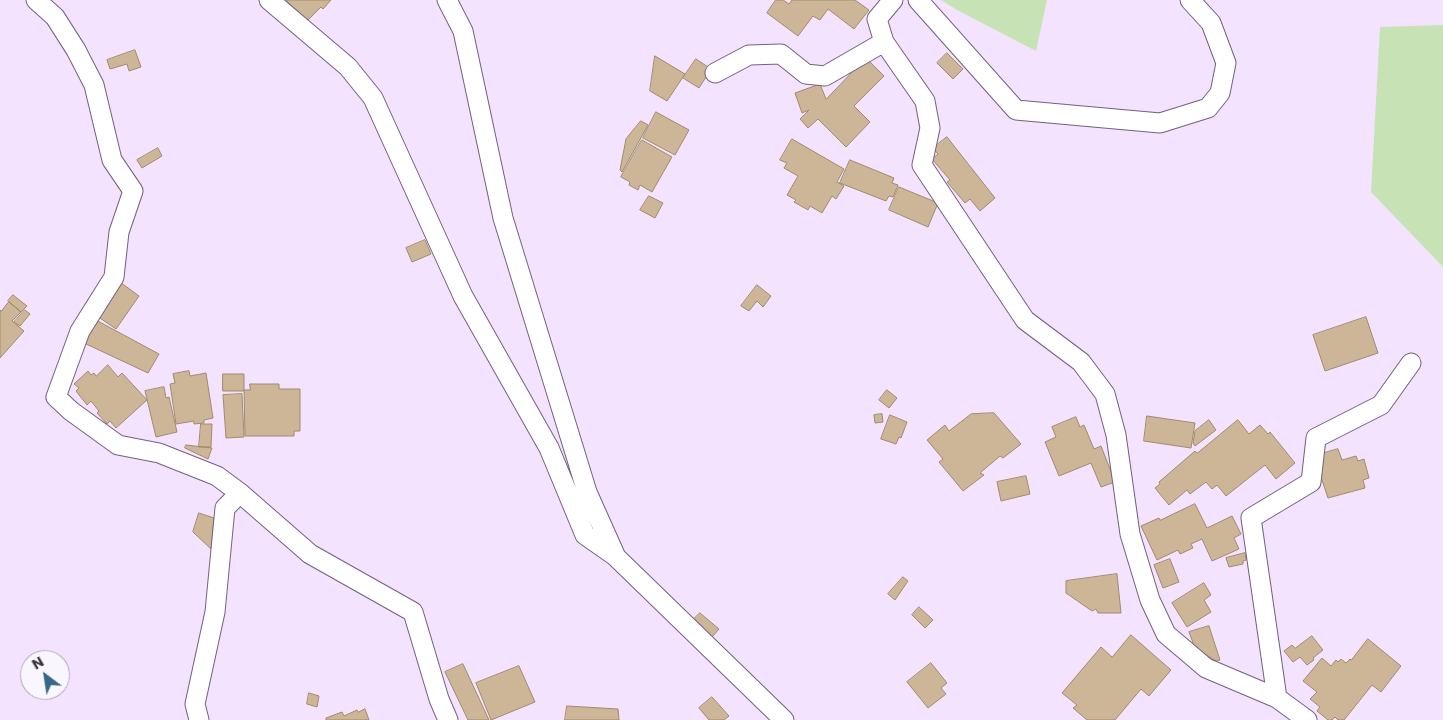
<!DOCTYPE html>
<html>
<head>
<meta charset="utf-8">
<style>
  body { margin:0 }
  #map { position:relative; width:1443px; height:720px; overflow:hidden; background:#f3e3fe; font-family:Poppins,sans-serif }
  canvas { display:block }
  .north { position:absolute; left:20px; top:650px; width:50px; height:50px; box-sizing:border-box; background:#faf6fd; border:1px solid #aea8b2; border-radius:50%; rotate:329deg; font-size:14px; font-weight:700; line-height:20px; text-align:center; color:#3c3441 }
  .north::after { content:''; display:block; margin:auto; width:18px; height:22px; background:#366986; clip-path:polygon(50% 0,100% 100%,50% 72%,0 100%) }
</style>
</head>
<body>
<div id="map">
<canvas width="1443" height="720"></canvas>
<div class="north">N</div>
</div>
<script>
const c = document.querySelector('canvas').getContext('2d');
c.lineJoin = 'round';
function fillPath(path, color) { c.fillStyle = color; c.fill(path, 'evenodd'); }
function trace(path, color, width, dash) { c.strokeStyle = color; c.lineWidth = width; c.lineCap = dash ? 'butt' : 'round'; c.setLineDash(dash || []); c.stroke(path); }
fillPath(new Path2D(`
  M941 0H1047L1036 51 957 10Z
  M1443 25V267L1371 192 1380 27Z`), '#c7e3b6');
const building = new Path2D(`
  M286 0H331L323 9 321 7 308 20Z
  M776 0H783L789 4 792 0H855L869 10 854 29 828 9 820 20 813 16 798 36 767 13Z
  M135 50 141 67 129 71 127 64 110 69 107 60Z
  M947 53 963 69 953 79 937 63Z
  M655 56 685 74 667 101 650 91Z
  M866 58 884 76 854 106 870 122 846 147 818 119 808 128 800 119 809 110 802 113 795 93 820 84 826 99Z
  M696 59 711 69 699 88 683 78Z
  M656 112 689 130 675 155 643 138Z
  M641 121 648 125 622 172 620 170 626 139Z
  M947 137 995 198 980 211 970 199 965 203 947 182 950 180 932 159 938 154 933 148Z
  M792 139 844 169 837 182 844 186 836 199 832 196 822 213 810 206 808 210 794 202 796 200 787 195 798 176 784 168 787 163 780 160Z
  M642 140 672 157 652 192 640 185 638 190 629 185 630 182 621 177Z
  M158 148 162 156 142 168 137 160Z
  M850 160 894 178 892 183 898 185 893 197 889 196 886 201 840 183Z
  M899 187 938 203 928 227 889 210Z
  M649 196 663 203 655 218 640 210Z
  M425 240 431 254 412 262 406 248Z
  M120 282 139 296 116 329 97 316Z
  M757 285 771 296 763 307 757 301 749 311 741 306Z
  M13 295 27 306 21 312 8 301Z
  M9 302 21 312 12 321 24 331 0 358V310L1 311Z
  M25 310 30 314 20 326 14 322Z
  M1366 317 1378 353 1325 371 1313 335Z
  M94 319 159 354 148 373 84 343Z
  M108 365 118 377 122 373 147 400 116 428 110 421 107 424 97 413 99 411 91 401 87 405 76 391 79 388 74 384 88 371 91 375 94 373 96 376Z
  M189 371 190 376 206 373 213 418 204 420V423L194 424V421L176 424 170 384 175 383 173 374Z
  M223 374H244V391H223Z
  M250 384H279V389H300V431H294V436H245L244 390H250Z
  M164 387 166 398 169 397 177 432 156 437 145 391Z
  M887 390 897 398 889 408 879 400Z
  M242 394 244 437 226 438 223 395Z
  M994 413 1021 444 1003 458 1000 456 980 473 984 475 963 491 939 462 943 459 927 440 945 425 949 431 971 414Z
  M882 414 883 422 875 423 874 415Z
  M890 415 907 422 901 438 899 437 896 444 881 439Z
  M1147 416 1195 423 1191 448 1144 441Z
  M1076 417 1080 427 1084 425 1094 449 1101 446 1115 482 1101 487 1091 463 1059 476 1045 442 1056 437 1052 427Z
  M1209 420 1216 430 1195 446 1193 443 1195 431Z
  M1238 420 1249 434 1260 425 1268 434 1270 432 1295 463 1276 479 1265 465 1226 496 1217 485 1212 489 1206 482 1190 494 1187 490 1169 505 1155 488 1160 484 1159 482 1195 451 1197 453Z
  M201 424H212L211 447H199Z
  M186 445 212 448 208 459 185 448Z
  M1338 449 1342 460 1356 456 1358 461 1364 459 1369 478 1363 480 1365 488 1328 498 1314 456Z
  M1026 476 1030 494 1001 501 997 482Z
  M1195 504 1207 528 1232 516 1241 534 1234 538 1239 549 1212 561 1202 539 1191 544 1193 548 1180 554 1178 550 1157 560 1141 526 1159 518 1160 520Z
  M199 513 214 518 211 549 193 532Z
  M1245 553 1246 560 1243 561V564L1229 567 1226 558Z
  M1170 559 1179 582 1163 588 1154 565Z
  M1117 574 1121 613H1098L1096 609 1092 611 1066 593V581Z
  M903 577 908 581 895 600 888 594Z
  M1204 583 1211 595 1204 600 1211 612 1187 627 1172 603Z
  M919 607 933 620 925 628 912 615Z
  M700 613 719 629 712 637 692 621Z
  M1209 626 1220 660 1216 661 1195 648 1189 632Z
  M1131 635 1171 670 1149 696 1141 689 1115 720H1087L1073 708 1077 705 1062 693 1101 647 1112 657Z
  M1312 636 1323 650 1313 658 1314 660 1307 665 1300 657 1293 662 1284 651 1292 645 1295 648Z
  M1368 639 1401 666 1381 692 1372 685 1344 720H1338L1335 717 1332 720H1328L1317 711 1320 707 1310 699 1317 692 1303 681 1322 658 1331 666 1336 660 1338 662 1341 659 1346 663 1350 659 1351 660Z
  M931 663 947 683 941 688 946 694 928 708 907 682Z
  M463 664 489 720H468L445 672Z
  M519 666 535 702 491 720 476 683Z
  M309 693 319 696 317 707 307 704Z
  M712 697 729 716 724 720H709L699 708Z
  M567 706 618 709 619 720H565Z
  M365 709 369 720H326V718L342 712 344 716 357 710 358 712Z`);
fillPath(building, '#cdb697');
trace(building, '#a08b6d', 1);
const minor = new Path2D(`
  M36 0 55 17 76 50 94 85 112 160 133 191 119 232 114 277 80 331 56 397 71 411 118 445 159 453 217 476 240 493 310 554 413 612 439 699 448 720
  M269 0 348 67 373 98 463 296 549 448 585 535 615 556
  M447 0 463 31 503 218 587 492 616 557 784 720
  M893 0 877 19 884 42 925 101 930 128 922 165 1025 320 1081 362 1105 394 1116 435 1130 534 1150 600 1166 634 1206 668 1277 698 1307 720
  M918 0 1016 110 1160 123 1208 108 1220 93 1226 63 1211 23 1190 0
  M715 73 749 55 781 54 806 74 825 76 884 42
  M1277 698 1251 518 1311 482 1316 438 1381 405 1411 363
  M199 720 195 704 215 612 225 508 240 493`);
trace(minor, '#73617e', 21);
trace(minor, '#fff', 19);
</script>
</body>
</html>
